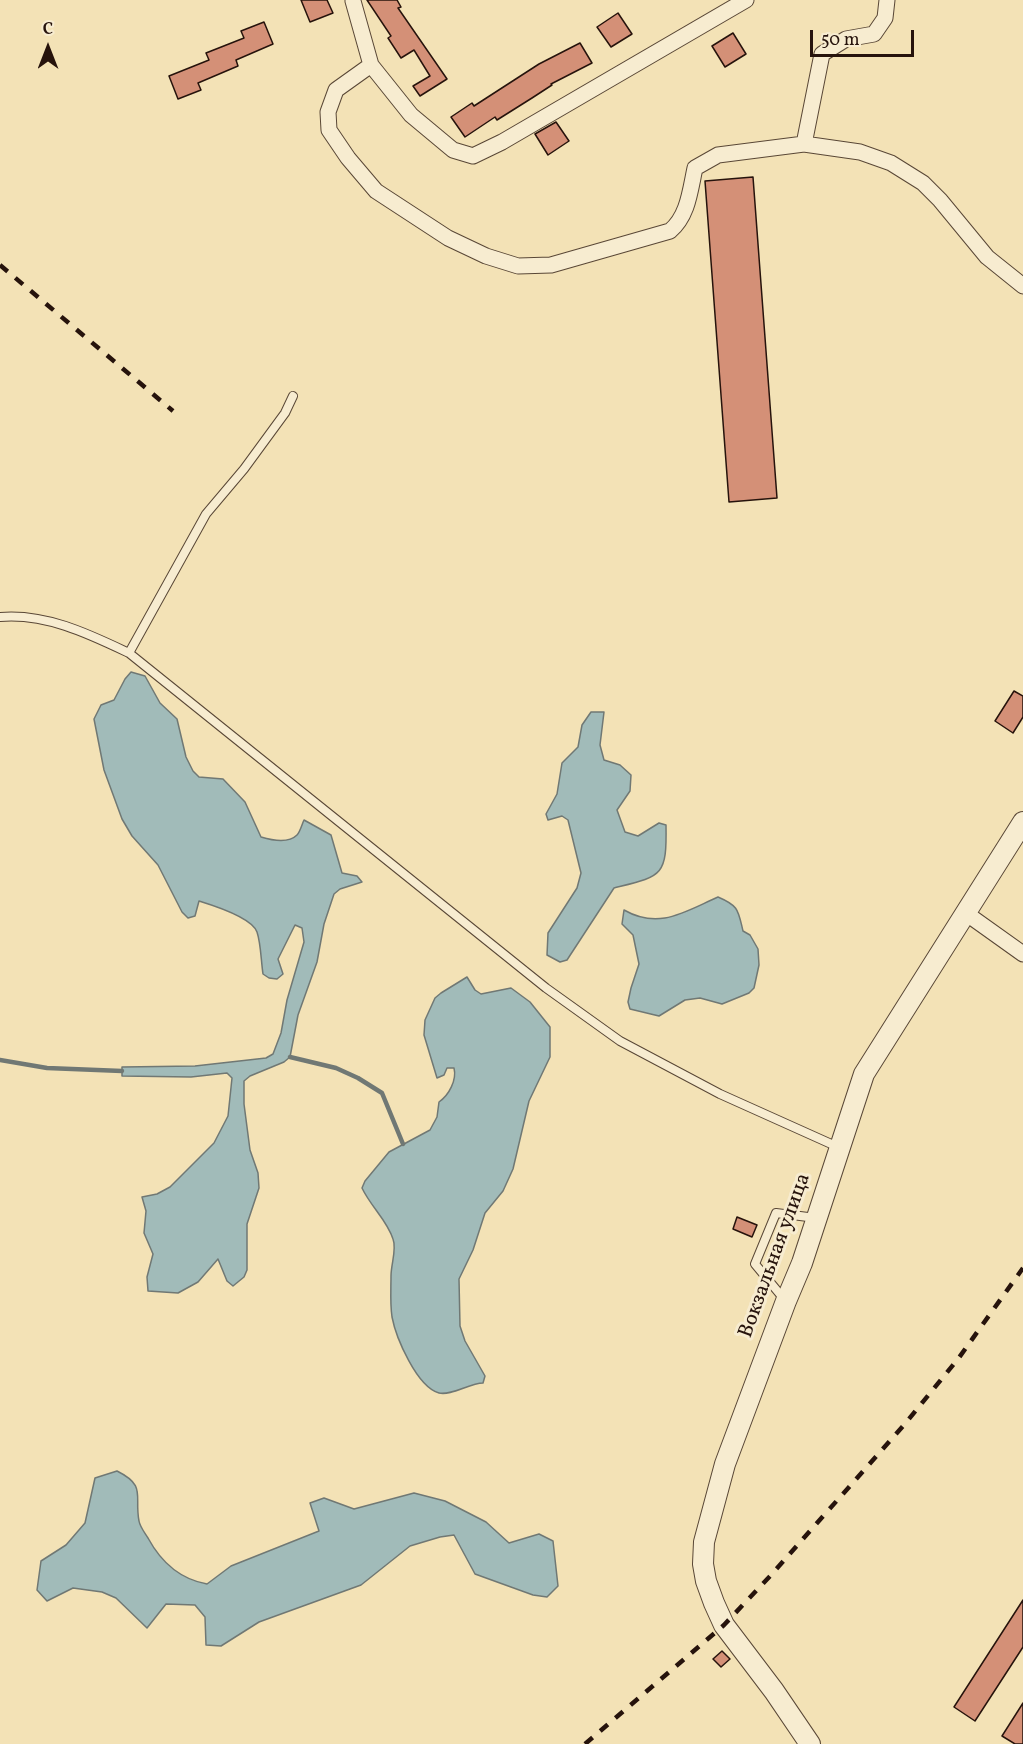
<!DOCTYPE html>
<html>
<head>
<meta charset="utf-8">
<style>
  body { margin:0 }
  #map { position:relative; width:1023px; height:1744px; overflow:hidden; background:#f3e2b6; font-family:Vollkorn,serif }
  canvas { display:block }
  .north { position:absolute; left:18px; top:18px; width:60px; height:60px; -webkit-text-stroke:4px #f7ecd0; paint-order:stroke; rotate:0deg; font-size:16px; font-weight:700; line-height:24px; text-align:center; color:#26130c }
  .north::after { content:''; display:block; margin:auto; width:21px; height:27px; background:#26130c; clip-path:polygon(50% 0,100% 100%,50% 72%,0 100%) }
  .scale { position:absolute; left:810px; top:30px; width:104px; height:27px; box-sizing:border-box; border:3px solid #26130c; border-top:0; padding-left:8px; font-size:18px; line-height:21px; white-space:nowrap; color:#26130c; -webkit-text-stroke:4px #f7ecd0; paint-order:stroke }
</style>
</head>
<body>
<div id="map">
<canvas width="1023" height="1744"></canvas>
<div class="north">С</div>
<div class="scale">50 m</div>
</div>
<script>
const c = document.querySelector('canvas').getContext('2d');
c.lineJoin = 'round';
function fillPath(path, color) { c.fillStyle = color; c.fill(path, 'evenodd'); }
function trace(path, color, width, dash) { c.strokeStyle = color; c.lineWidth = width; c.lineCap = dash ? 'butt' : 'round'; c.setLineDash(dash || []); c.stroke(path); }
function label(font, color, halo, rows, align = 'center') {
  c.font = font + ' Vollkorn,serif'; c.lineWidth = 6; c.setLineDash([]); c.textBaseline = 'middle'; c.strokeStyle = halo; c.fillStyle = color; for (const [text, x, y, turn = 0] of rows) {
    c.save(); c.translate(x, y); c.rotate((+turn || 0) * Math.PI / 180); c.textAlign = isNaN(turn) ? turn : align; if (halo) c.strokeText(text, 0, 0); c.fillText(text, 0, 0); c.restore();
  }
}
const water = new Path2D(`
  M131 672 145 676 160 703 177 719 186 757 193 771 199 777 223 779 245 802 261 837C271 840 288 844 297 835 300 832 302 824 304 820L331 835 342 873 357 876 362 882 340 889 334 894 324 924 317 962 298 1015 290 1057 284 1062 250 1076 244 1081V1104L250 1150 258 1173 259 1188 247 1224V1270L244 1277 233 1286 227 1281 218 1259 198 1282 178 1293 148 1291 147 1277 153 1254 144 1233 146 1211 142 1197 157 1194 170 1187 214 1143 228 1116 232 1078 227 1073 191 1077 122 1076V1067L195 1066 266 1058 273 1054 281 1033 287 1000 304 942 302 928 295 925 278 959 283 974 277 979 269 978 263 974C261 961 261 944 257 932 252 918 212 905 199 901L195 916 188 918 182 912 158 865 132 836 122 819 104 770 94 719 101 705 114 700 125 679Z
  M591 712H604L600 745 604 760 620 765 631 775 630 791 617 810 625 832 638 836 659 823 666 825C667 877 662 876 614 888L567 960 560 962 547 955 548 933 577 888 581 873 568 820 562 816 548 820 546 814 557 794 562 763 578 747 582 725Z
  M718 897C739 906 738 910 743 931L750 935 758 949 759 965 754 988 749 993 722 1004 700 998 685 1000 659 1016 630 1009 628 1002 631 988 639 964 633 935 622 924 624 910C659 930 684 912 718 897Z
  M467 977 475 990 481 994 511 988 530 1002 550 1027V1057L529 1101 513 1169 503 1191 485 1213 473 1250 459 1279 460 1326 465 1341 485 1376 483 1383C470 1383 451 1396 439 1393 417 1387 396 1338 392 1317 390 1304 391 1289 391 1276 391 1264 397 1249 393 1239 387 1220 371 1207 362 1188L365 1181 389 1152 430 1130 437 1117 439 1102C449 1095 457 1080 454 1068H447L444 1075 437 1078 424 1035 425 1020 435 998 441 993Z
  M117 1471C147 1486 134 1495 139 1521 140 1527 145 1533 148 1538 161 1562 179 1579 207 1584L231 1566 319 1531 310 1503 324 1498 354 1509 414 1493 445 1501 486 1522 509 1543 539 1534 553 1541 558 1586 547 1597 533 1595 475 1574 454 1535 440 1537 410 1546 361 1585 259 1622 221 1646 206 1645 205 1617 195 1605 166 1604 147 1628 116 1598 102 1592 73 1588 47 1601 37 1590 41 1561 66 1545 85 1523 95 1478Z`);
fillPath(water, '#a1bbb9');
trace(water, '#707874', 1.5);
trace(new Path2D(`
  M290 1057 336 1068 358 1078 382 1093 403 1144
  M0 1060 47 1068 122 1071`), '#707874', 4.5);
const building = new Path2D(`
  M301 0H327L333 13 310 22Z
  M367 0H397L401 7 398 8 447 79 420 96 413 86 430 76 414 50 401 58 388 38 391 36Z
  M618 13 632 34 611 47 597 27Z
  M264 22 273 44 236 60 238 66 198 83 201 90 178 99 169 76 209 60 206 53 244 38 241 31Z
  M733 33 746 54 725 67 712 46Z
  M580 43 592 63 551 84 552 85 532 98 497 120 495 117 465 137 451 117 472 103 474 106 539 64Z
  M556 122 569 141 548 155 535 134Z
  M753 177 777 498 729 502 705 181Z
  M1014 691 1023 696V717L1013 733 995 721Z
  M737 1217 757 1225 752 1237 733 1229Z
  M1023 1600V1647L975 1721 954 1707Z
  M722 1651 730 1659 721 1667 713 1659Z
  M1023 1703V1744H1015L1002 1736Z`);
fillPath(building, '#d49077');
trace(building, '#26130c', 1.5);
const service = new Path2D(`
  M0 617C46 613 89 634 129 653L546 988 620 1041 720 1094 838 1147
  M129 653 206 514 244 469 285 413 293 396
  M784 1299 755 1264 776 1213 816 1218`);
const minor = new Path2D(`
  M353 1 371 65 411 115 453 150 473 156 502 142 746 0
  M371 65 336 90 328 112 329 130 348 158 376 191 448 238 486 256 518 266 551 265 670 231C688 216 690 191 695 168L718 155 804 144 860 152 891 163 923 183 940 200 987 257 1023 286
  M804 144 822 54 846 39 874 34 885 18 887 0
  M967 914 1023 954`);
const tertiary = new Path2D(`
  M810 1744 774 1691 724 1625 714 1603 706 1581 703 1564 704 1542 725 1464 786 1301 802 1263 864 1074 1023 822`);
trace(service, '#594736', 10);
trace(minor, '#594736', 17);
trace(tertiary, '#594736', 22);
trace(service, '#f7ecd0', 8);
trace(minor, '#f7ecd0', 15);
trace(tertiary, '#f7ecd0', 20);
trace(new Path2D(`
  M0 265 173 411
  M585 1744 724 1625 771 1575 904 1425 958 1359 1023 1268`), '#26130c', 4.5, [10, 10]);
label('21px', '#26130c', '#f7ecd0', [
  ["Вокзальная улица",776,1256,-70]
]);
</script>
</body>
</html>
